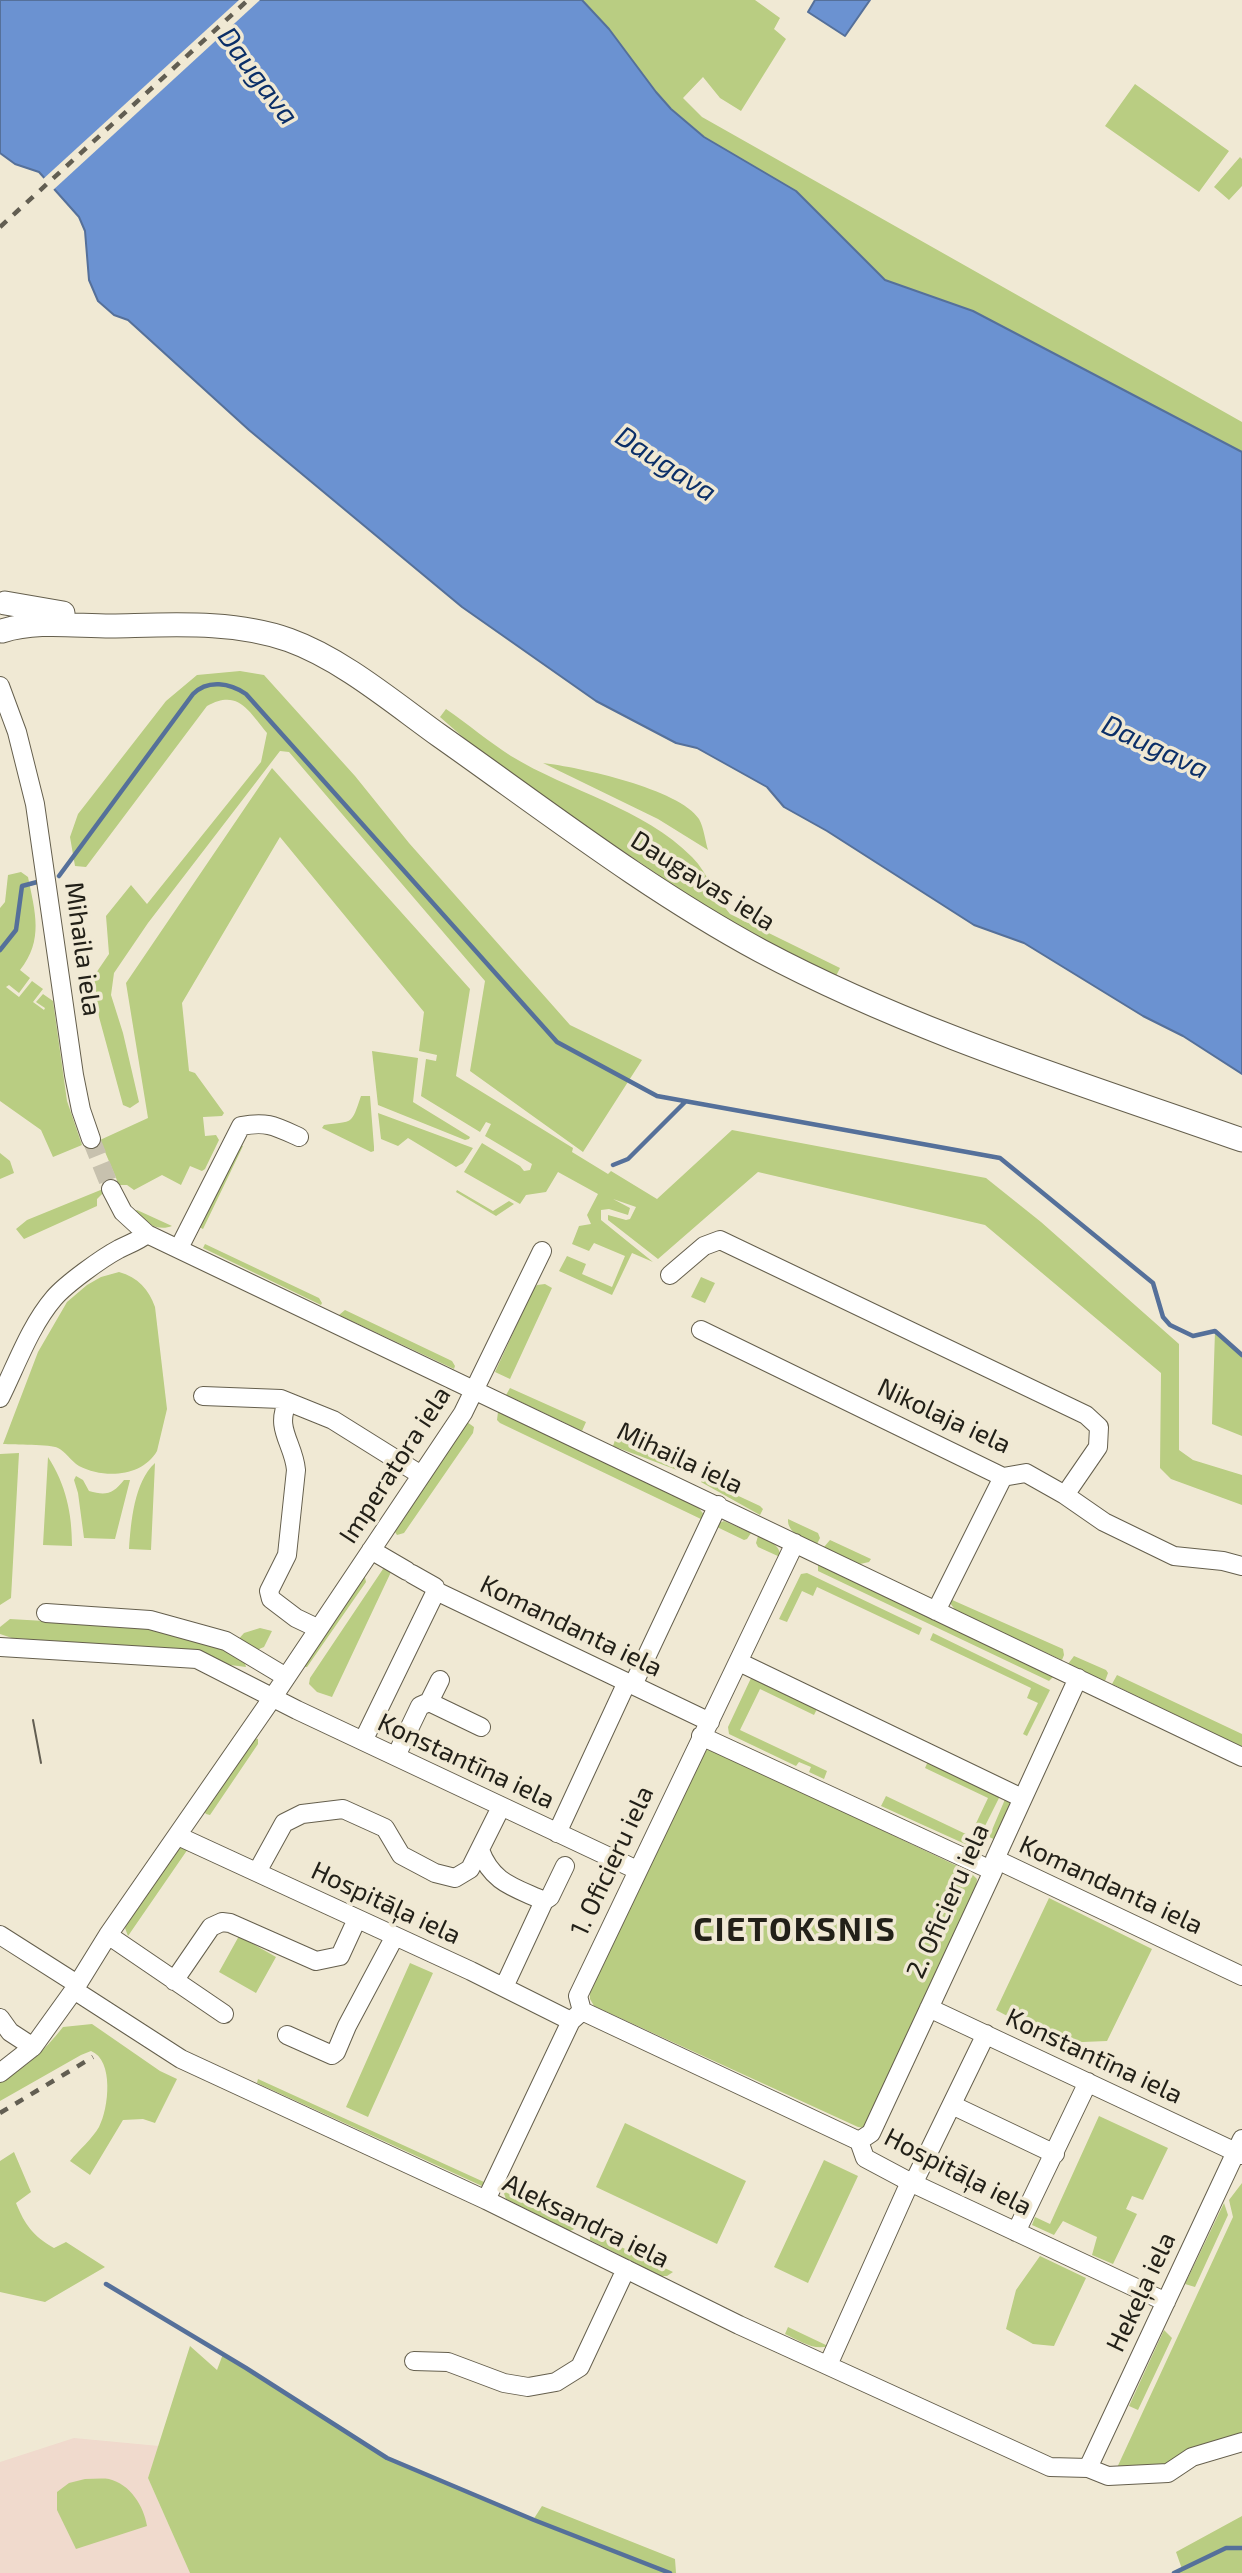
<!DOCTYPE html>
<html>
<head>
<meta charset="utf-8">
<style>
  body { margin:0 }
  canvas { display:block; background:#f0e9d4 }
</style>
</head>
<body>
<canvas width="1242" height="2573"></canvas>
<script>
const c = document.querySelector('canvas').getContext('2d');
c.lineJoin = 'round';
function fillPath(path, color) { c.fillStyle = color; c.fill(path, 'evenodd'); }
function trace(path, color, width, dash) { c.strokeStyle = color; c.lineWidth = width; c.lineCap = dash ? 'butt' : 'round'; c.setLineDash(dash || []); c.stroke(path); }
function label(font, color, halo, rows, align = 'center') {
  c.font = font + ' "Exo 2",sans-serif'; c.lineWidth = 7; c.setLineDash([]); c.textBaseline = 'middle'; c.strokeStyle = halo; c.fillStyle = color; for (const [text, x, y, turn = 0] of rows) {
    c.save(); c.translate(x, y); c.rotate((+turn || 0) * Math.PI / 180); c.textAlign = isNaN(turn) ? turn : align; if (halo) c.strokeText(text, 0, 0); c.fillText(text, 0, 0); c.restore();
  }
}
fillPath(new Path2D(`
  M74 2438 159 2446 148 2478 190 2573H0V2462Z`), '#f0dacd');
fillPath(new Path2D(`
  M582 0H755L780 18 774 29 786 39 741 111 720 98 703 77 683 98 702 117 1242 422V452L973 311 885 280 796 191 704 137 671 109 656 92 609 29Z
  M1135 84 1229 151 1199 192 1105 126Z
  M1240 157 1242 159V186L1229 200 1214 187Z
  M240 671 264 675 355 776 409 843 570 1025 642 1060 583 1152 470 1071 485 981 289 752 280 751 148 923 114 973 111 995 123 1033 139 1102 130 1108 123 1105 99 1017 94 976 109 954 106 916 131 885 147 904 261 762 267 733C248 710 238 689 207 706L86 867 75 866 70 837 78 814 166 701 197 675Z
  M446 709C468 724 489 742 511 756 568 791 644 808 692 857 708 873 715 897 730 914L840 968 836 976 737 926 697 901 574 818 481 753 440 717Z
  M543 763C578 767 680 789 699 819 704 828 705 840 708 850L658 819Z
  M272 768 470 989 456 1076 573 1148 572 1152 608 1174 611 1171 657 1199 732 1130 986 1178 1041 1222 1179 1344V1450L1193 1460 1242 1475V1505L1171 1479 1160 1468 1161 1373 985 1225 758 1172 658 1259 608 1220V1215L626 1220 630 1219 636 1207 613 1199 630 1208 628 1215 609 1209 601 1210V1220L653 1262 632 1253 612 1295 559 1271 567 1256 586 1264 582 1274 612 1287 625 1256 594 1243 589 1251 572 1244 579 1226 591 1224 587 1215 598 1194 558 1172 546 1192 526 1195 520 1204 464 1172 482 1143 520 1166 524 1171 530 1170 532 1164 485 1136 491 1124 486 1122 480 1132 421 1096 426 1059 436 1061 437 1055 419 1051 424 1012 280 837 182 1003 189 1071 195 1073 224 1113 222 1116 203 1117 205 1136 216 1135 219 1140 205 1169 202 1171 190 1166 181 1185 162 1175 134 1190 127 1185H119L100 1140 148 1118 126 983Z
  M21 872 28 877C35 912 44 940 20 970L30 978 19 993 9 985 6 987 19 997 32 981 43 989 33 1002 44 1010 45 1008 36 1002 43 994 53 1001 67 1101 82 1145 53 1157 41 1130 0 1101V908L5 902 8 875Z
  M372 1051 418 1058 413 1102 470 1137 469 1139 465 1140 378 1105Z
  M361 1096H370L374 1147V1151L371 1152 322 1128 324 1125C354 1121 351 1125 361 1096Z
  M378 1113 473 1148 463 1163 456 1167 408 1138 398 1146 381 1139Z
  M237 1145 243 1146 203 1229 199 1227Z
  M0 1153 10 1161 14 1173 0 1179Z
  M103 1189 104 1192 97 1199V1206L24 1239 16 1229 27 1220Z
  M457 1190 493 1211 509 1201 514 1204 496 1216 456 1192Z
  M137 1210 172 1226C158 1232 143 1222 132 1212Z
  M205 1244 319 1298 322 1303 321 1305 203 1248Z
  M119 1272C138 1277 149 1290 155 1307L167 1409 157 1451C142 1477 104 1479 79 1466 71 1461 65 1451 58 1448 51 1444 13 1445 3 1444L38 1352 67 1302 87 1285 101 1277Z
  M701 1277 715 1283 705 1303 691 1297Z
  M545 1284 552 1288 510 1379 495 1372 533 1290 537 1285Z
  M345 1310 452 1361 455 1366 454 1369 339 1315Z
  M1215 1331 1242 1355V1436L1212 1424Z
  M510 1388 586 1422 582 1431 506 1395Z
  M498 1412 698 1507 705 1516 703 1520 500 1423 497 1420Z
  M467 1422 474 1427 473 1433 404 1533 397 1535 395 1532Z
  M616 1437 678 1467 677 1470 613 1446Z
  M19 1453 11 1598 0 1605V1454Z
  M48 1457C66 1485 72 1513 72 1546L43 1545Z
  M155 1463 151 1550 129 1549C131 1522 134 1482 155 1463Z
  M76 1476 83 1480 89 1491C106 1496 113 1494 124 1480H130L115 1539 84 1538 78 1493 74 1480Z
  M702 1479 760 1506 763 1509 760 1515 701 1482Z
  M788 1519 818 1533 820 1538 817 1544C805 1538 787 1534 788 1519Z
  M724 1521 751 1533 747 1539 744 1540 717 1527V1524Z
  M758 1536C768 1541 781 1544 780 1557L758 1547 756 1543Z
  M830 1540 871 1559 869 1562 860 1564 824 1547Z
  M818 1565 1053 1677 1049 1681 818 1571Z
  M383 1569H390L391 1572 332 1697 317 1692 309 1684 310 1678Z
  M364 1573 366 1582 307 1667H301Z
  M807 1573 922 1628 919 1635 817 1587 813 1596 802 1591 787 1622 779 1619 801 1574Z
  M950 1599 1063 1649 1064 1655 1062 1660 956 1611 950 1603Z
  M10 1619 164 1628 243 1656 246 1667 230 1665 194 1650 12 1638 0 1634V1627Z
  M260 1628 272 1631 264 1647 252 1652 236 1642 244 1633Z
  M933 1633 1050 1690 1027 1736 1023 1734 1038 1703 1027 1698 1031 1688 930 1640Z
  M1074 1656 1106 1670 1108 1673 1105 1681 1068 1664Z
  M1117 1675 1242 1734V1747L1112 1684Z
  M752 1676 818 1707 814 1715 760 1689 740 1730 827 1771 824 1779 809 1772 811 1767 799 1762 796 1766 729 1734 728 1727Z
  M254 1738 258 1739V1744L210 1815 206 1814 204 1811Z
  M707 1750 715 1751 970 1872 977 1879 976 1889 865 2128 858 2127 594 2006 590 1999V1990L701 1755Z
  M929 1759 1001 1794 974 1848 881 1806 886 1796 970 1836 988 1798 925 1768Z
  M1006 1797 1013 1801 996 1840 989 1837Z
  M184 1845 190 1846 128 1936 125 1928 128 1922 179 1847Z
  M1049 1898 1152 1949 1107 2041 1058 2043 996 2010Z
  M239 1936 276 1957 256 1993 219 1972Z
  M410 1963 433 1973 368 2117 346 2107Z
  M92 2024 160 2071 177 2079 155 2123 143 2119 123 2120 90 2175 70 2161C79 2150 92 2139 99 2127 109 2108 114 2060 91 2051L81 2055 0 2101V2082C29 2065 42 2053 63 2027Z
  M258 2079 484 2182 482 2186 257 2083Z
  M1099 2116 1168 2148 1143 2200 1132 2196 1126 2209 1137 2214 1113 2264 1092 2255 1097 2237 1063 2221 1054 2235 1032 2225 1035 2217 1050 2224Z
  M625 2123 746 2181 717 2244 596 2187Z
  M14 2152 31 2192 16 2203C25 2225 33 2236 54 2248L66 2242 105 2267 45 2302 0 2292V2161Z
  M824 2160 858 2176 808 2283 774 2267Z
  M1242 2183V2436L1185 2451 1168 2467 1115 2472 1233 2217 1229 2200Z
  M503 2191 579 2227 570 2231 506 2199Z
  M1224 2203 1228 2215 1195 2287 1185 2284Z
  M590 2232 673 2272 667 2276H661L590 2240Z
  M1040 2256 1086 2278 1054 2346 1033 2344 1006 2329 1016 2290Z
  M788 2327 828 2346C814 2351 798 2340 785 2334Z
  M1164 2330 1172 2338 1138 2410 1129 2406Z
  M190 2346 217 2370 223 2354 387 2458 533 2520 542 2506 675 2559 676 2573H190L148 2478Z
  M85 2479C93 2479 102 2478 109 2479 130 2484 144 2506 147 2526L76 2549 57 2510V2492L69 2483Z
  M1242 2516V2573H1174L1182 2569 1176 2552Z`), '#b9cd82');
const water = new Path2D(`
  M0 0H582L609 29 656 92 671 109 704 137 796 191 885 280 973 311 1242 452V1074L1183 1036 1143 1016 1024 943 974 925 827 831 784 807 767 787 697 748 676 743 596 701 462 607 249 430 128 320 114 315 98 301 89 280 85 231 79 217 39 172 15 164 0 153Z
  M815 0H870L845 36 808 12Z`);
fillPath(water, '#6b92d1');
trace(water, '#55709a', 2);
fillPath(new Path2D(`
  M239 0H260L52 191 42 180Z`), '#f0e9d4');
trace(new Path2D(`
  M59 876 193 694C208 679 230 683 246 694L557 1042 657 1096 1000 1158 1153 1283 1163 1317 1170 1325 1193 1336 1215 1331 1242 1355
  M0 950 16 930 22 886 41 881
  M613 1165 628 1159 685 1102
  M106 2284 246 2368 387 2458 534 2520 670 2573
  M1174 2573 1226 2548H1242`), '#55709a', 4.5);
trace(new Path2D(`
  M91 1139 111 1189`), '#c7c1ae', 18, [18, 9]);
const minor = new Path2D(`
  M0 686 17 732 35 804 74 1075 81 1110 91 1139
  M111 1189 123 1212 147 1234 1242 1757
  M179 1248 241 1126C267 1121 275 1126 299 1137
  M670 1275 704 1246 720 1240 1086 1415 1099 1427 1098 1447 1065 1495
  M701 1330 1003 1477 1026 1473 1065 1495 1104 1522 1174 1556 1223 1561 1242 1566
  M203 1396 281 1399 333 1420 421 1475
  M0 1398C16 1366 30 1326 54 1298 66 1284 102 1258 119 1249 129 1244 138 1241 147 1234
  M288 1402C274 1428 294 1444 296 1470L287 1555 269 1591 271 1599 296 1618 317 1628
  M371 1550 407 1571
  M412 1574 435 1587 436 1591 710 1722
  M936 1611 1003 1477
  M46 1613 150 1620 226 1641 286 1677
  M0 1647 197 1659 297 1710 637 1870
  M739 1662 1022 1798
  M633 1685 718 1505
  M429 1702 440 1680
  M701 1736 993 1871
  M363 1741 436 1591
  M396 1756 420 1706 429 1702 481 1727
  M557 1833 627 1682
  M178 1836 471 1971 571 2021
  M480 1850C492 1883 514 1887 544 1901L504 1987
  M995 1859 1242 1976
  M257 1872 284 1823 302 1814 343 1809 385 1828 401 1855 435 1873 455 1878 470 1869 501 1807
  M544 1901 550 1897 565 1866
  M0 1935 77 1984
  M108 1935 224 2014
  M174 1981 211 1927 222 1922 230 1923 316 1961 340 1956 357 1919
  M74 1990 181 2059 486 2200 739 2325 1050 2467 1088 2468 1108 2476 1168 2473 1192 2457 1242 2442
  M929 2008 1242 2155
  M582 2011 859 2141 865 2158 910 2182 1166 2302
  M0 2018 10 2032 33 2047
  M287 2035 332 2055 336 2052 347 2026 395 1936
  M0 2073 33 2047 74 1990 108 1935 273 1697 463 1413 542 1251
  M952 2105 1055 2154
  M859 2141 871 2133 993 1871 995 1859 1078 1678
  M913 2184 986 2034
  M486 2200 571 2021 582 2011 578 1996 795 1543
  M1016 2232 1088 2082
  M414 2361 448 2362 504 2383 528 2387 556 2382 580 2367 626 2269
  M828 2365 910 2182
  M1088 2468 1242 2139`);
const major = new Path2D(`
  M5 603 63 613
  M2 631C37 620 75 626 111 626 169 625 233 620 289 640 342 659 394 703 440 736 545 810 648 890 761 951 913 1032 1080 1083 1242 1140`);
trace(minor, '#655f4d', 20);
trace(major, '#655f4d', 25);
trace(minor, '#fff', 18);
trace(major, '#fff', 23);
trace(new Path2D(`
  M33 1720 41 1763`), '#625e52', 2);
trace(new Path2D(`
  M0 227 248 0
  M0 2113 93 2057`), '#625e52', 4.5, [9, 9]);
label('26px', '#222018', '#f0e9d4', [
  ["Daugavas iela",703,881,32],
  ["Mihaila iela",83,949,82],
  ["Nikolaja iela",944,1416,25],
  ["Mihaila iela",680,1458,25],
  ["Imperatora iela",395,1465,-57],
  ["Komandanta iela",571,1626,26],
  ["Konstantīna iela",466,1761,25],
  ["1. Oficieru iela",612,1861,-65],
  ["Komandanta iela",1111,1885,25],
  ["2. Oficieru iela",948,1901,-66],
  ["Hospitāļa iela",386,1903,25],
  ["Konstantīna iela",1094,2056,25],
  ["Hospitāļa iela",958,2172,27],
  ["Aleksandra iela",586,2221,26],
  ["Hekeļa iela",1141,2292,-65]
]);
label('italic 28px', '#0b2f68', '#f0e9d4', [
  ["Daugava",258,76,53],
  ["Daugava",666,464,33],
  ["Daugava",1155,747,25]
]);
c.letterSpacing = '2px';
label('bold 33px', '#222018', '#f0e9d4', [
  ["CIETOKSNIS",795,1930]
]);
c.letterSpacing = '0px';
</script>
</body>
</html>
